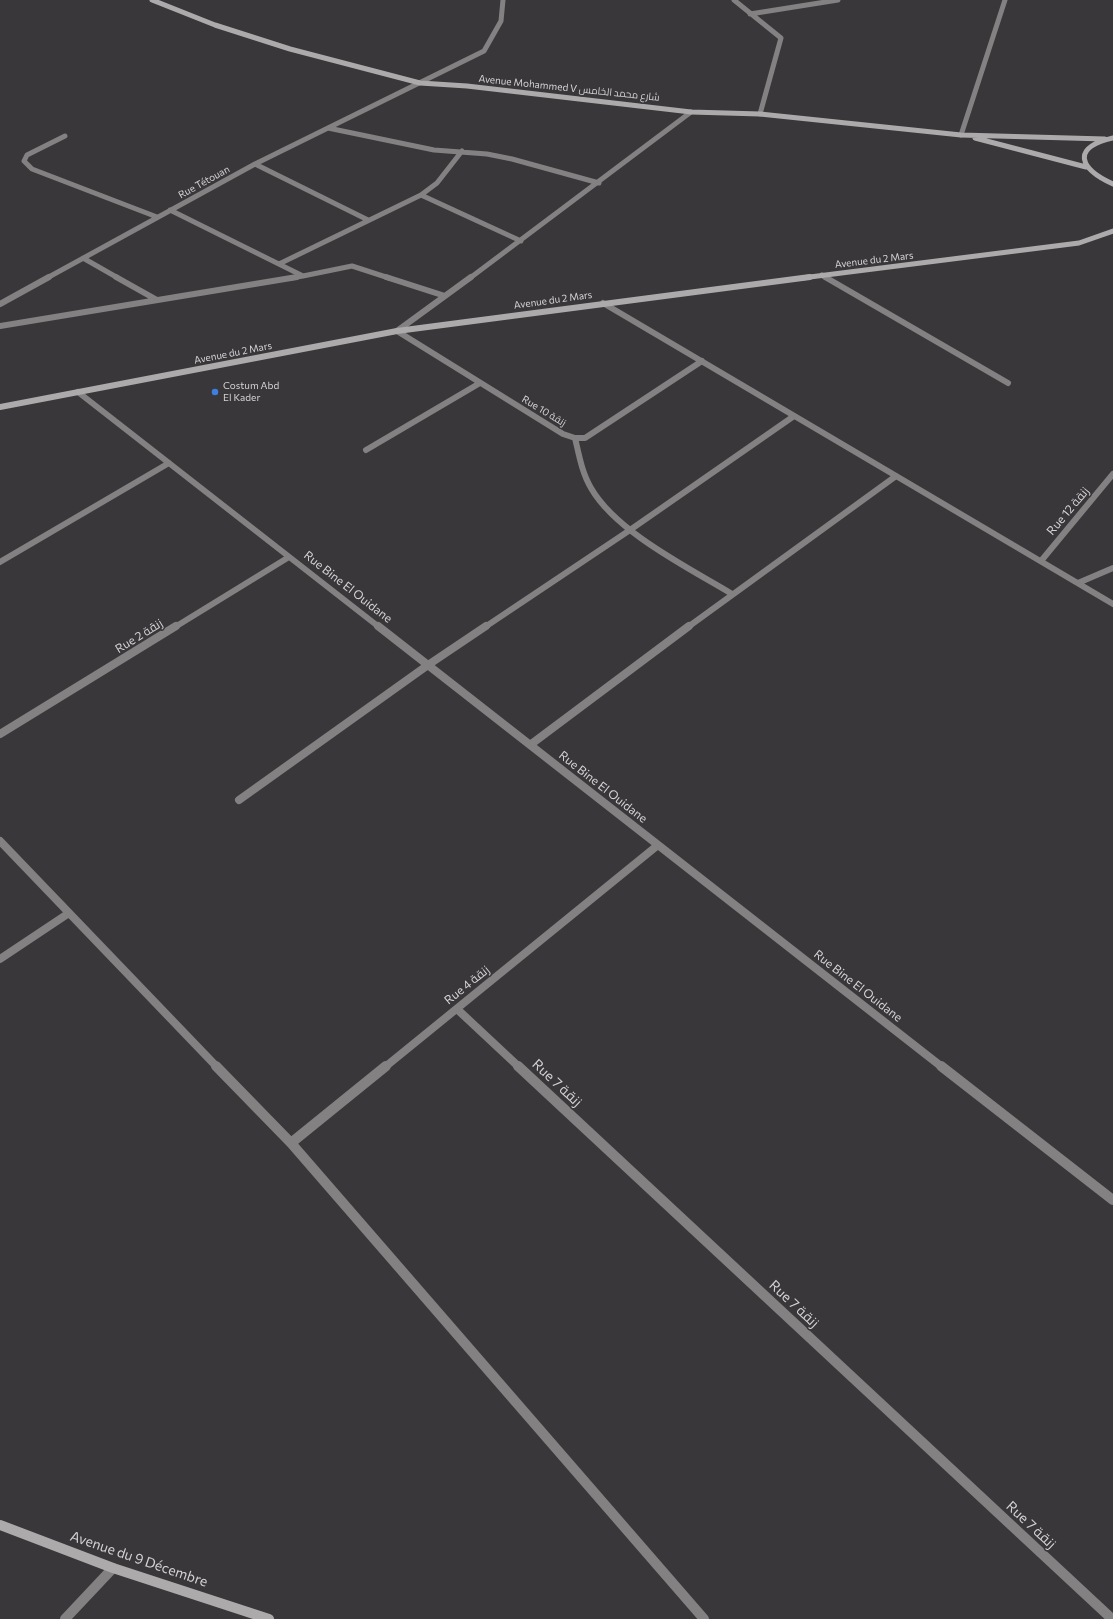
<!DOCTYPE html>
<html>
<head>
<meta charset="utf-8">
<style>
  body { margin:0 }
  canvas { display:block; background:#39373a }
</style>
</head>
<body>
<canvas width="1113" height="1619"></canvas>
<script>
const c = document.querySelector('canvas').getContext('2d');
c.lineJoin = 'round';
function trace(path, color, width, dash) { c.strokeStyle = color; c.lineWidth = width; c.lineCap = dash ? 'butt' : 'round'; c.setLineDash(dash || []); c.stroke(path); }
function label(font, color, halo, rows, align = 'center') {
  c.font = font + ' Commissioner,Cairo,sans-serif'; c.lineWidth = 3; c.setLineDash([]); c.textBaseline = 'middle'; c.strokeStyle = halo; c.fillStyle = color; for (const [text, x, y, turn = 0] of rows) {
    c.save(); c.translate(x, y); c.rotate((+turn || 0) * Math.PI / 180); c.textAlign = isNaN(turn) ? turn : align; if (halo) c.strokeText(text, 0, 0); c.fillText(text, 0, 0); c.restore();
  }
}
trace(new Path2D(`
  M734 0 781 38 760 114
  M750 14 838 0
  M328 128 434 150 487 154 512 159 599 183
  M961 135 1005 0
  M65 136 27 155 24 161 32 169 157 217
  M255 164 368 220
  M421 195 521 241
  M170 210 303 276 352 266 389 278
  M83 258 118 278
  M279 264 421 195 437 183 462 151
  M822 275 827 278
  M47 278 255 164 484 51 501 21 503 0
  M291 278 303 276
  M470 278 691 112`), '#838182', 5);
trace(new Path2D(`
  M116 277 157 300
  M386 277 445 296
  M471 277 397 331 563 434 575 438H585L702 361
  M825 277 1008 383
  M603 303 1113 604
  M0 304 49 277
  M0 326 297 277
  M78 392 379 627
  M575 438C579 455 582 473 591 488 616 532 689 568 732 594
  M366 450 480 383
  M1041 561 1113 474
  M0 562 169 463
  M1078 583 1113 568
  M175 627 289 557
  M485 627 630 530 794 416
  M688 627 896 476`), '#838182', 6);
trace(new Path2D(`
  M378 626 942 1067
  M0 734 176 626
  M530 745 689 626
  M239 800 428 665 486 626
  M0 841 217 1067
  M0 959 69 913
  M457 1009 519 1067
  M385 1067 658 845`), '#838182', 8);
trace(new Path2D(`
  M216 1066 291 1143 704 1619
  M518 1066 1112 1619
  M941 1066 1113 1200
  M291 1143 386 1066
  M65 1619 113 1568`), '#838182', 10);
trace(new Path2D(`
  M152 0 215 25 290 49 420 83 467 86 691 112 760 114 961 135 1105 139
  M975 138 1086 167
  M1113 138C1070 148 1080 169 1113 184
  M802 278 1079 243 1113 231`), '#adaaac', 5);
trace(new Path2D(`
  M0 407 397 331 810 277`), '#adaaac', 6);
trace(new Path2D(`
  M0 1525 113 1568 269 1619`), '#adaaac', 10);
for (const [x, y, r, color] of [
  [215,392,4,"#3f7fe0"]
]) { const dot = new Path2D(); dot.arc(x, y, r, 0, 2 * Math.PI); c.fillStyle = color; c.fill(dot); trace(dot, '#39373a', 1.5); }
label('10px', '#d4d2d4', '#39373a', [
  ["Avenue Mohammed V شارع محمد الخامس",569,88,6],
  ["Rue Tétouan",204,182,-29],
  ["Avenue du 2 Mars",874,260,-7],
  ["Avenue du 2 Mars",553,300,-8],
  ["Avenue du 2 Mars",233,353,-11],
  ["Rue 10 زنقة",544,411,31]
]);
label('10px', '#d4d2d4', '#39373a', [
  ["Costum Abd",223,386],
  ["El Kader",223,398]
], 'left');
label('12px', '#d4d2d4', '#39373a', [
  ["Rue 12 زنقة",1068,511,-50],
  ["Rue Bine El Ouidane",348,587,38],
  ["Rue 2 زنقة",139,636,-32],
  ["Rue Bine El Ouidane",603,787,38],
  ["Rue 4 زنقة",467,985,-39],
  ["Rue Bine El Ouidane",858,986,38]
]);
label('14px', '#d4d2d4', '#39373a', [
  ["Rue 7 زنقة",557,1083,43],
  ["Rue 7 زنقة",794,1304,43],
  ["Rue 7 زنقة",1031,1525,43],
  ["Avenue du 9 Décembre",139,1559,19]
]);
</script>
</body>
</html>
